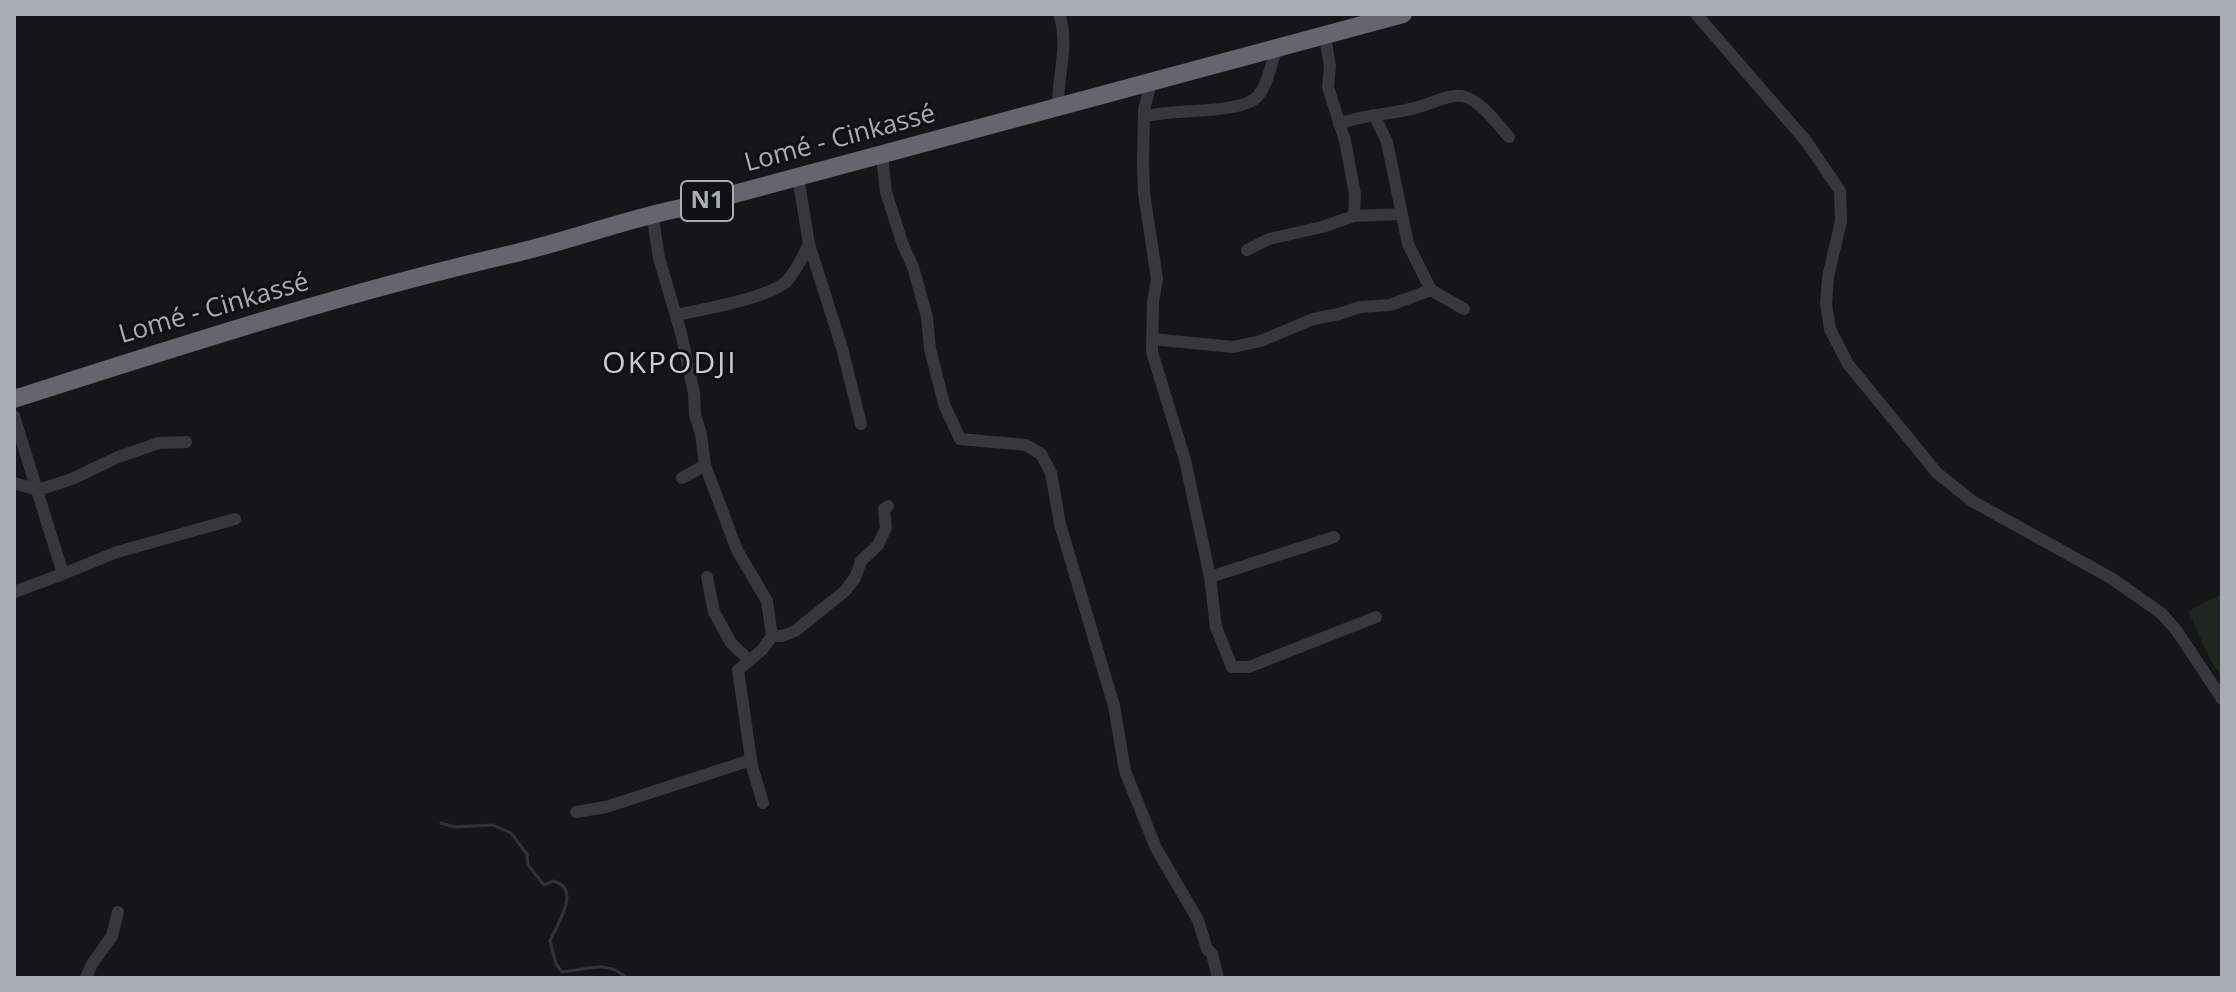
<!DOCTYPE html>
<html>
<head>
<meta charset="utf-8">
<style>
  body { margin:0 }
  #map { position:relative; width:2236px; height:992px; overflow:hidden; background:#161618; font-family:"Open Sans",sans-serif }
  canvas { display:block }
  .frame { position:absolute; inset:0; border:16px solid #a8adb8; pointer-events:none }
</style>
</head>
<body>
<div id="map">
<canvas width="2236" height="992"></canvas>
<div class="frame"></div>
</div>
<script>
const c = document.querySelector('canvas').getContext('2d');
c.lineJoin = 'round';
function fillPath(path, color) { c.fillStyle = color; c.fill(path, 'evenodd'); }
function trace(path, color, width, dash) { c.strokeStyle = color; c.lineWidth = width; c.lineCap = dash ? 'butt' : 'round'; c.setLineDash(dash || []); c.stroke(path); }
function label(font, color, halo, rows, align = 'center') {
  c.font = font + ' "Open Sans",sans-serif'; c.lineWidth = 6; c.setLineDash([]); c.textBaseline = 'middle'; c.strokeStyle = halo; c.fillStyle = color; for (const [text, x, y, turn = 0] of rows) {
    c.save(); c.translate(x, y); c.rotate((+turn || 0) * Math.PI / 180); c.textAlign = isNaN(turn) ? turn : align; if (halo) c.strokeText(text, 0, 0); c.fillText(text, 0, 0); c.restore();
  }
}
fillPath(new Path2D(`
  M2222 594V677L2211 661 2188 611Z`), '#1e261f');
trace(new Path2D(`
  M441 823 455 827 493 825 511 833 527 854 528 865 544 885 553 881C582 888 558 923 550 941L556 964 562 972C585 970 609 959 626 978`), '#2c353c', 3);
trace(new Path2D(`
  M1696 14 1806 141 1840 191 1841 221 1828 277 1826 304 1830 329 1848 364 1937 473 1972 501 2111 578 2161 613 2177 631 2222 699
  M1325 37 1330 66 1328 87 1345 141 1355 194 1354 216
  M1151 83 1144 110 1143 165 1144 193 1157 279 1153 302 1152 352 1185 460 1210 577 1216 627 1232 667H1249L1376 617
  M1058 108C1057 76 1070 45 1059 14
  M1374 115 1387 142 1408 244 1431 290 1464 309
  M1144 117C1169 108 1239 115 1257 97 1268 85 1271 64 1276 50
  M1339 124C1367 113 1397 115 1425 105 1437 101 1450 94 1462 96 1481 100 1497 124 1509 137
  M882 156 886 192 903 245 913 267 927 317 930 349 944 404 960 439 1026 445 1041 454 1051 473 1060 524 1114 706 1125 771 1156 848 1198 920 1207 949 1212 954 1218 978
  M798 177 809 244 842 348 861 424
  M652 213 659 258 681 333 694 393 695 415 701 434 705 465 737 550 767 601 772 636
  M1247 250 1269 239 1322 227 1354 216 1402 214
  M677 315C704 309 765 299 786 282 796 272 803 256 809 244
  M1152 339 1233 347 1261 341 1313 319 1339 314 1360 307 1390 305 1431 290
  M14 416 63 574 117 552 235 519
  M682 478 705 465
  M14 483 38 490 72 479 118 457 159 443 186 442
  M707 577 714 612 731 643 749 660
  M1210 577 1334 537
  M14 592 63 574
  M763 803 752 766 738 670 762 650 772 636H782L795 631 845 591 855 578 861 561 878 545 886 528 884 509 888 506
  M576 812 606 807 751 760
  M86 978 92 964 112 936 118 912`), '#37383d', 12);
trace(new Path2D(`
  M14 399C180 346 346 292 516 253 573 240 628 218 686 207L1403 14`), '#63666e', 18);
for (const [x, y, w] of [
  [707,201,52]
]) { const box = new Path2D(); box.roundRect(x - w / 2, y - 20, w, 40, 6); c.fillStyle = '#111113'; c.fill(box); trace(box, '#a8adb8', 2); }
label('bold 24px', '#a8adb8', null, [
  ["N1",707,201]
]);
label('26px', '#a8adb8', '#111113', [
  ["Lomé - Cinkassé",840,139,-15],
  ["Lomé - Cinkassé",214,309,-16]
]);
c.letterSpacing = '2px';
label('30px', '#c9ccd4', '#111113', [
  ["OKPODJI",670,364]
]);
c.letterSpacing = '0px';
</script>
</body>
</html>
